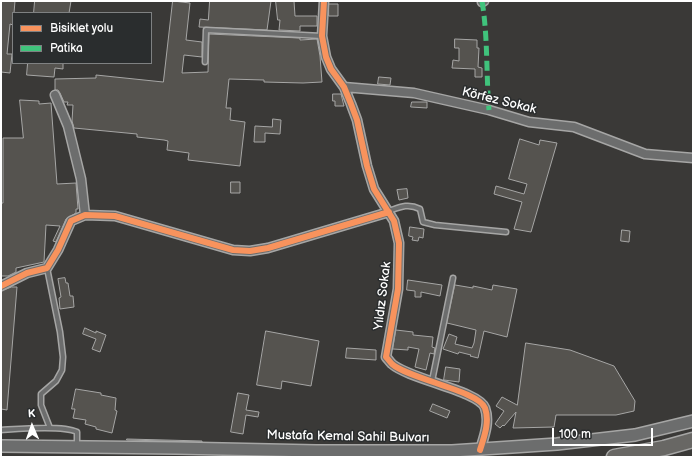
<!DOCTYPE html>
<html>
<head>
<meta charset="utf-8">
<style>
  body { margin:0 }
  #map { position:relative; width:694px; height:458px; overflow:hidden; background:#3a3937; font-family:"Balsamiq Sans",sans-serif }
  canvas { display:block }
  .frame { position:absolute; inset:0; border:2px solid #fff; pointer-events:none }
  .legend { position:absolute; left:12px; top:12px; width:140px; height:52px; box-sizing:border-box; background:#2a2d2e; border:1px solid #7f8182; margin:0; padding:5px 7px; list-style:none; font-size:12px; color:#fff }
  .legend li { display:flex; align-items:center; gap:8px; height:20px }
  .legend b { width:20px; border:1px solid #7f8182 }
  .north { position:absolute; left:12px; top:406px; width:40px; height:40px; -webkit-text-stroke:3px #2a2d2e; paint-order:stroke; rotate:358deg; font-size:11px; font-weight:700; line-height:16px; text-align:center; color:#fff }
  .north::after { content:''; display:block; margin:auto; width:14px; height:18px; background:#fff; clip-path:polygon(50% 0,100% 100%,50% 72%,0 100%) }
  .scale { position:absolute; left:552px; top:428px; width:101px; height:18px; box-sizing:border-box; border:2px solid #fff; border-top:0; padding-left:5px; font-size:12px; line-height:14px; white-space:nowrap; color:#fff; -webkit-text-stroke:3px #2a2d2e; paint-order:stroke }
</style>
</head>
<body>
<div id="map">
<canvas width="694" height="458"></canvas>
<div class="frame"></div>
<ul class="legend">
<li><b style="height:5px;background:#f8935d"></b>Bisiklet yolu</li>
<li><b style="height:5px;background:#40c37c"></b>Patika</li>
</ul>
<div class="north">K</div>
<div class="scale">100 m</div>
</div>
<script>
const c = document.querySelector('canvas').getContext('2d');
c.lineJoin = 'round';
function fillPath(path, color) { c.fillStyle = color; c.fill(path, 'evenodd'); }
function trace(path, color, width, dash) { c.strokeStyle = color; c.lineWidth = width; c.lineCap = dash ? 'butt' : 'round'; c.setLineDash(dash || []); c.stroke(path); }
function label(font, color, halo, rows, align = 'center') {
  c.font = font + ' "Balsamiq Sans",sans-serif'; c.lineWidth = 3; c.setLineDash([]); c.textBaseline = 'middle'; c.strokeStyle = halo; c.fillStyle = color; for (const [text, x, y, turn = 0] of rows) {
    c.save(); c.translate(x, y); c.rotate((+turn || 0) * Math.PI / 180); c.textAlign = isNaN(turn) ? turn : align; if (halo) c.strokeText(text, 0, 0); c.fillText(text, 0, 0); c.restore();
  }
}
const building = new Path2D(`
  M1 1H15L13 25 10 24 7 54H12L10 73 1 72Z
  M35 1H71L69 13H34Z
  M173 1 190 3 186 40 202 42V57L184 55 182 73 208 72 209 34 300 38V40L317 39 320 56 322 82 303 83 264 82V80L229 79 226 108H231L230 120 245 122 240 166 188 160 189 153 167 150 168 141 164 140 137 137V134L74 128 72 121 73 105H67L68 102H64L60 93 58 90H55V79L96 78V75L163 82Z
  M210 1H271L267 30 199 27 200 19 208 20Z
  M276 1H294L295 16H317V26H300V31L279 30 280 20H278Z
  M329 4H338V16H329Z
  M455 39 477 40V48H479L478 67 482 68V77H475V69L452 68 453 60 459 61V48H455Z
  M28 63H63V69L55 68 54 77 27 75Z
  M379 77 391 78 390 85 378 84Z
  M333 94H341L344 106H335V101H333Z
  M20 100 39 101V104L51 103 57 184 76 183 78 209H76V213L66 219 56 242 53 241 60 226 46 225 44 262 16 268V272L8 276H1V203H3V138H23Z
  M412 102H427V108L411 107Z
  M273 119 281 120 280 134 265 133V142H254L255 126 272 127Z
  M520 139 539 145 540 140 557 143 531 232 514 229 522 202 494 194 496 186 524 194 527 184 509 179Z
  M231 182H240V193H231Z
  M407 189 408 198 399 200 397 190Z
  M410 227 424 229 423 238 419 237 418 241 412 240 413 237 409 236Z
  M622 230 630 231 629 242 621 241Z
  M65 278 66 283H68L70 296H73L74 307 60 309 59 298 61 297 58 279Z
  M408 280 442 285 440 296 421 292V297H415V291L407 290Z
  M455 285 473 288V286L492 290 493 285 517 289 507 337 484 331 478 358 470 356 471 355 459 352 458 354 443 349 449 334 457 337 455 344 472 348 474 343 476 330 447 323Z
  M12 287H17L7 410 1 409V291Z
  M85 328 96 333V331L106 335 100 352 92 349 96 339 83 334Z
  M396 330 413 332V335L433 337 432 347 435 348 434 354 430 353 426 370 415 367 419 349 408 347V350L393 349Z
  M266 331 319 341 311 386 282 381 281 389 257 385Z
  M526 343 570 350 614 366 635 401 634 411 616 415H556L554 427 513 428 516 412 504 426 503 425 500 428 495 424 504 411 496 406 502 397 517 405Z
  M347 348 376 350V360L346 358Z
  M446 367 460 369 459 382 444 380Z
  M76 389 101 393V395L116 398 115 410 117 411 112 433 96 429V427L85 424 86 420 73 418 75 409H72Z
  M238 393 249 395 246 410 259 412 258 417 246 415 243 434 231 432Z
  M433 404 450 411 447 418 430 411Z
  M127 439 202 441V442L127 440Z`);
fillPath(building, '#55534f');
trace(building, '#a6a6a5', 1);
const lane = new Path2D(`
  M205 62 206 30 322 36
  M389 211C400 207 408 203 420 209L423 222 435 225 506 232
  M47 268 60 332 63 357 62 370 56 381 41 394V405L50 428
  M432 381 453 278
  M1 430C18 429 63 425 77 432V445`);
const street = new Path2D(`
  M324 1 322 36 326 57 331 69 344 87 351 104 357 120 367 166 374 189 394 221 399 243 398 289 386 357C388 359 390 362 392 364 409 379 479 391 485 408 490 422 484 437 480 450
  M482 2 484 1
  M344 87 414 93 489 110 529 122 574 127 645 154 693 158
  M55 95 68 126 81 179 85 215
  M1 286 27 273 47 268 58 250 71 221 85 215 115 216 233 250 250 251 268 248 389 212`);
const secondary = new Path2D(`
  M1 446 176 448 316 451H452L557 444 635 435 693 421`);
const highway = new Path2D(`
  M614 457 664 448 693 440`);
trace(lane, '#a6a6a5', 7);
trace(street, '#a6a6a5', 11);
trace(secondary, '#a6a6a5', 14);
trace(highway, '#a6a6a5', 17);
trace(lane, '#6c6d6d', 4);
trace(street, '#6c6d6d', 8);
trace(secondary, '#6c6d6d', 11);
trace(highway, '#686764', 14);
trace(new Path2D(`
  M482 1C488 37 486 73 489 110`), '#40c37c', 5, [10, 5]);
trace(new Path2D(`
  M324 1 322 36 326 57 331 69 344 87 351 104 357 120 367 166 374 189 394 221 399 243 398 289 386 357C388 359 390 362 392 364 409 379 479 391 485 408 490 422 484 437 480 450
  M1 286 27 273 47 268 58 250 71 221 85 215 115 216 233 250 250 251 268 248 389 212`), '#f8935d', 6);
label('13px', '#fff', '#2a2d2e', [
  ["Körfez Sokak",499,101,14],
  ["Yıldız Sokak",383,296,-83],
  ["Mustafa Kemal Sahil Bulvarı",348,437,1]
]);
</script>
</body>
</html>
